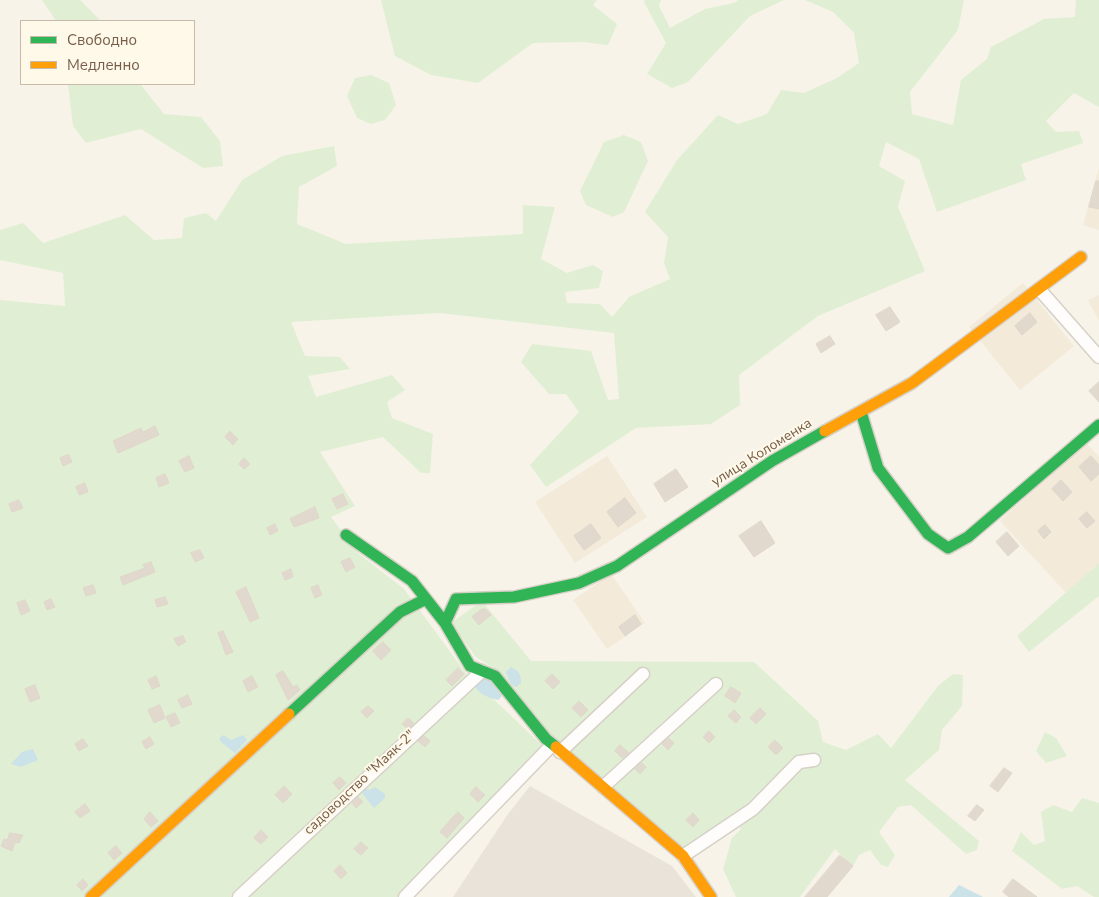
<!DOCTYPE html>
<html>
<head>
<meta charset="utf-8">
<style>
  body { margin:0 }
  #map { position:relative; width:1099px; height:897px; overflow:hidden; background:#f7f3e9; font-family:"Nunito Sans",sans-serif }
  canvas { display:block }
  .legend { position:absolute; left:20px; top:20px; width:175px; height:65px; box-sizing:border-box; background:#fff9ea; border:1px solid #c8bba9; margin:0; padding:6px 9px; list-style:none; font-size:15px; color:#765d48 }
  .legend li { display:flex; align-items:center; gap:10px; height:25px }
  .legend b { width:25px; border:1px solid #c8bba9 }
</style>
</head>
<body>
<div id="map">
<canvas width="1099" height="897"></canvas>
<ul class="legend">
<li><b style="height:6px;background:#30b455"></b>Свободно</li>
<li><b style="height:6px;background:#ff9f0a"></b>Медленно</li>
</ul>
</div>
<script>
const c = document.querySelector('canvas').getContext('2d');
c.lineJoin = 'round';
function fillPath(path, color) { c.fillStyle = color; c.fill(path, 'evenodd'); }
function trace(path, color, width, dash) { c.strokeStyle = color; c.lineWidth = width; c.lineCap = dash ? 'butt' : 'round'; c.setLineDash(dash || []); c.stroke(path); }
function label(font, color, halo, rows, align = 'center') {
  c.font = font + ' "Nunito Sans",sans-serif'; c.lineWidth = 4; c.setLineDash([]); c.textBaseline = 'middle'; c.strokeStyle = halo; c.fillStyle = color; for (const [text, x, y, turn = 0] of rows) {
    c.save(); c.translate(x, y); c.rotate((+turn || 0) * Math.PI / 180); c.textAlign = isNaN(turn) ? turn : align; if (halo) c.strokeText(text, 0, 0); c.fillText(text, 0, 0); c.restore();
  }
}
fillPath(new Path2D(`
  M1099 168V230L1083 225Z
  M1023 283 1074 346 1020 390 969 327Z
  M1099 295V321L1088 300Z
  M1085 442 1099 457V563L1066 593 1000 521Z
  M607 456 647 517 575 563 535 502Z
  M611 574 645 623 607 649 573 600Z`), '#f3ead9');
fillPath(new Path2D(`
  M530 786 672 866 696 897H453L508 814Z`), '#eae3da');
fillPath(new Path2D(`
  M42 0H80L101 21H56Z
  M381 0H597L593 5 617 24 608 45 582 42 533 43 478 83 431 75 395 56Z
  M645 0H661L659 6 670 28 705 9 734 3 738 0H784L750 16 688 82 672 88 647 74 666 43 644 2Z
  M805 0H964L958 30 910 92 912 114 953 125 961 80 987 59 991 47 1044 19 1075 17 1076 0H1099V107L1074 93 1046 121 1056 132 1079 131 1083 143 1021 164 1026 180 937 212 919 159 886 142 879 166 905 181 898 207 925 271 818 316 739 375 740 405 711 424 636 428 546 487 530 465 579 412 566 394H549L521 362 532 344 591 351 608 400 619 399 614 333 440 313 291 322 305 356 340 357 350 369 308 376 316 397 392 375 405 390 387 402 392 418 433 434 430 473H421L383 437 320 452 355 506 331 517 358 553 404 589 465 672 548 751 403 897H0V300L65 306 63 273 0 260V230L23 223 43 243 125 215 154 240 182 238 184 218 206 213 216 221 242 180 282 156 334 146 337 166 299 187 297 224 346 244 523 234V205L555 207 541 259 567 273 593 265 603 271 599 288 565 292 567 303 600 304 612 317 629 297 670 279 664 263 668 237 645 212 677 160 718 115 738 124 767 114 781 90 804 93 837 78 859 63 854 33 833 12Z
  M371 75 389 83 396 105 385 120 371 124 357 118 347 96 355 78Z
  M68 84 141 85 164 114 201 117 220 141 223 166 203 168 141 129 86 143 73 126Z
  M624 135 641 142 648 161 624 212 613 217 586 205 580 191 604 142Z
  M1099 563V596L1029 652 1017 636Z
  M482 601 531 661 754 662 818 721 823 742 846 750 878 734 891 748 938 686 953 674 963 675 962 706 942 730 939 750 905 780 979 841 977 850 966 854 911 805 898 807 879 832 895 855 888 867 881 865 870 850 859 855 853 866 835 849 800 897H736L723 869 732 838 741 829 732 815 682 848 547 734 502 674 476 657 451 623Z
  M1045 732 1056 738 1067 756 1046 763 1036 751Z
  M1082 798 1099 803V897H1094L1077 886 1062 889 1012 851 1021 832 1034 845 1045 841 1041 812 1053 805 1072 812Z`), '#e0efd3');
fillPath(new Path2D(`
  M511 667C519 671 521 674 521 683L516 687 511 684 506 672Z
  M480 676 490 680 502 696 498 700C487 697 477 694 473 682Z
  M223 735 231 740 243 735 247 740 235 753 221 742 219 739Z
  M33 749 38 760 21 767 11 764 22 752Z
  M375 787 385 794V798L374 808 362 793 365 788 369 790Z
  M959 885 983 897H949Z`), '#cae2e8');
const building = new Path2D(`
  M1096 181H1099V209L1089 207Z
  M890 307 900 322 886 331 876 315Z
  M1030 313 1037 322 1022 335 1015 326Z
  M830 336 835 344 821 353 816 344Z
  M1099 382V402L1089 391Z
  M155 426 159 435 118 453 113 441 141 428 143 432Z
  M230 431 238 439 233 445 225 437Z
  M69 455 72 462 63 466 60 458Z
  M189 456 194 468 185 472 179 461Z
  M1091 456 1099 465V474L1091 481 1079 467Z
  M244 458 250 464 244 469 239 464Z
  M676 469 688 487 665 502 654 484Z
  M165 474 169 483 159 487 156 478Z
  M1061 480 1072 492 1063 501 1052 489Z
  M85 483 88 492 79 495 76 487Z
  M343 494 348 504 337 509 332 499Z
  M625 498 636 513 618 527 607 512Z
  M19 500 23 508 12 512 9 504Z
  M315 507 319 518 294 527 290 519Z
  M1087 512 1095 521 1087 528 1079 519Z
  M761 521 775 543 754 557 739 536Z
  M275 524 278 531 270 535 267 528Z
  M591 524 601 538 584 550 574 536Z
  M1045 525 1051 532 1044 539 1038 531Z
  M1007 532 1019 546 1008 556 996 542Z
  M200 550 204 558 195 562 191 553Z
  M350 558 355 567 346 572 341 562Z
  M151 562 155 572 123 585 120 577 145 568 143 565Z
  M291 569 293 577 285 580 282 573Z
  M93 585 96 593 86 596 83 588Z
  M318 585 322 595 315 598 311 588Z
  M246 587 259 618 250 622 236 592Z
  M165 597 168 604 157 607 155 600Z
  M51 599 55 607 47 610 44 602Z
  M25 600 30 611 21 615 17 603Z
  M482 609H486L491 615 479 625 472 617Z
  M635 615 641 624 625 636 619 627Z
  M223 631 233 652 226 655 218 633Z
  M183 636 186 642 178 646 174 639Z
  M383 642 391 650 381 660 373 651Z
  M458 668 464 674 452 686 446 680Z
  M283 671 293 687 297 685 300 690 288 700 276 675Z
  M552 674 560 682 553 689 545 681Z
  M156 676 160 686 152 689 148 680Z
  M252 676 258 687 248 692 243 681Z
  M35 685 40 698 30 702 25 689Z
  M731 687 741 693 735 703 725 696Z
  M188 695 192 704 182 708 178 700Z
  M579 701 588 710 581 717 572 708Z
  M160 705 165 718 154 723 148 710Z
  M368 706 374 711 367 718 361 712Z
  M760 708 766 714 756 724 750 718Z
  M734 710 741 717 736 723 728 716Z
  M175 713 180 723 171 727 166 717Z
  M408 718 414 723 408 729 402 724Z
  M709 731 715 737 709 743 703 737Z
  M424 736 430 741 425 747 418 741Z
  M150 737 154 744 146 749 142 742Z
  M669 738 674 743 668 750 662 744Z
  M83 739 88 746 79 751 75 744Z
  M775 740 783 748 776 755 768 747Z
  M620 745 629 753 622 758 615 751Z
  M642 763 646 767 640 774 635 769Z
  M1004 768 1012 773 998 792 990 786Z
  M340 777 346 783 339 790 333 783Z
  M284 786 292 794 283 803 275 795Z
  M476 787 485 795 478 802 470 794Z
  M358 797 363 802 356 808 352 803Z
  M85 804 90 811 80 818 75 812Z
  M977 805 984 810 975 821 968 816Z
  M150 812 158 821 151 827 144 819Z
  M458 812 464 818 447 838 440 832Z
  M693 813 699 820 693 827 686 820Z
  M261 830 268 837 261 844 254 838Z
  M10 833 23 835 19 843 15 842 12 851 1 846 4 839 7 840Z
  M361 842 368 848 361 855 354 849Z
  M116 846 122 853 114 860 108 853Z
  M840 855 853 866 827 897H805Z
  M340 865 347 873 341 879 334 871Z
  M83 879 88 885 82 891 77 885Z
  M1013 879 1037 897H1009L1003 892Z`);
fillPath(building, '#e1d9ce');
trace(building, '#e0d7cb', 1);
const street = new Path2D(`
  M1039 289 1099 357
  M560 752 643 674
  M603 787 716 684
  M683 856 753 809 799 762 814 760
  M239 897 482 671
  M405 897 552 745`);
const fast = new Path2D(`
  M861 412 878 468 928 534 948 548 968 537 1099 425
  M346 535 412 581 445 623 470 666 495 676 546 739 556 747
  M445 623 456 599 514 597 579 583 617 566 772 461 825 431
  M289 714 400 612 426 599`);
const slow = new Path2D(`
  M825 431 912 383 1081 257
  M556 747 683 856 711 897
  M91 897 289 714`);
trace(street, '#d6d0c7', 15);
trace(fast, '#d7d0c7', 14);
trace(slow, '#d7d0c7', 14);
trace(street, '#fefdfc', 12);
trace(fast, '#30b455', 11);
trace(slow, '#ff9f0a', 11);
label('14px', '#765d48', '#fff9ea', [
  ["улица Коломенка",762,453,-32],
  ["садоводство \"Маяк-2\"",360,783,-43]
]);
</script>
</body>
</html>
